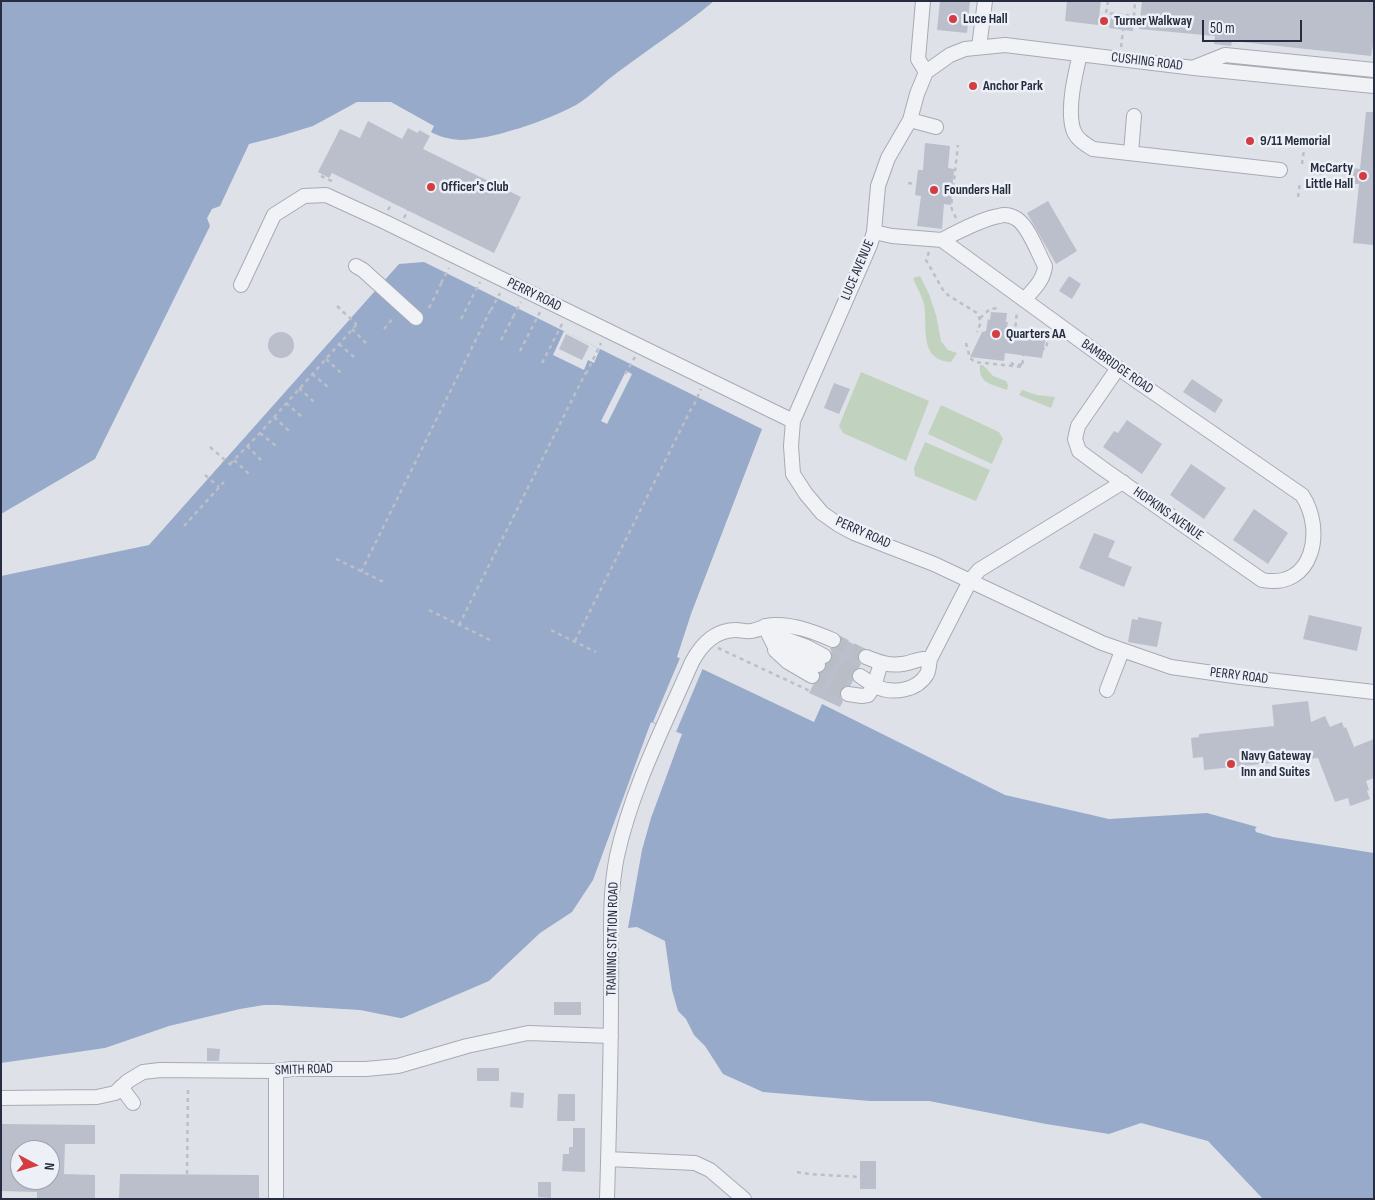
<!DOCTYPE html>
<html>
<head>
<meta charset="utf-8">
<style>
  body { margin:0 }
  #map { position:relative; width:1375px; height:1200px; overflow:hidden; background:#dee1e8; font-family:"Sofia Sans Condensed",sans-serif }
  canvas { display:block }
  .frame { position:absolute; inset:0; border:2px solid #272d40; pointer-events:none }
  .north { position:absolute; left:10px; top:1140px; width:50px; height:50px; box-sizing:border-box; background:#edf0f6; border:1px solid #9ea2ad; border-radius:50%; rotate:96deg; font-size:14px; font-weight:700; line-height:20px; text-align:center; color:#272d40 }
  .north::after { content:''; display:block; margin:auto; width:18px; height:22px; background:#d33d42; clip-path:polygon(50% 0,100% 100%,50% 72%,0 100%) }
  .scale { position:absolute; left:1202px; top:20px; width:100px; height:22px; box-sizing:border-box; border:2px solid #272d40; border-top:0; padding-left:6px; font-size:15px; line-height:18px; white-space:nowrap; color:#272d40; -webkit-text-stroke:4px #edf0f6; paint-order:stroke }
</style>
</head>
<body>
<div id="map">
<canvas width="1375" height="1200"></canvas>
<div class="frame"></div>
<div class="north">N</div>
<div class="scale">50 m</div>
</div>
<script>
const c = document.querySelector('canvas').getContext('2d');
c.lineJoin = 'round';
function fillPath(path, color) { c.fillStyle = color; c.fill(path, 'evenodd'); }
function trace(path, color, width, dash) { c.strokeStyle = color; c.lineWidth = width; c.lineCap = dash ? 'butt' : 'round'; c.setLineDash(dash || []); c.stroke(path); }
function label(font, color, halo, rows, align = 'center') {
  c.font = font + ' "Sofia Sans Condensed",sans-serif'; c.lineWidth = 5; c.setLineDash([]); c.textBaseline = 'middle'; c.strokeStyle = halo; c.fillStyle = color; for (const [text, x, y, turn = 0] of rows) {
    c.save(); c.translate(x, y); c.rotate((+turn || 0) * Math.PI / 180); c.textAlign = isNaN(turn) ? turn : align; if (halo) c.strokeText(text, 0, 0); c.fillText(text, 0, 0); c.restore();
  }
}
fillPath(new Path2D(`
  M920 276 929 294 936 315 941 341 948 350 957 353 951 362C918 360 928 326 924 304 922 295 916 287 913 278Z
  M980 365H983L993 376 1006 381 1008 385 1007 390C992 384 978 384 980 365Z
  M861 372 929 401 906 461 843 433 839 426Z
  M1022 390 1037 395 1055 397 1051 408 1019 395Z
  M941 405 999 432 1003 439 992 464 928 434Z
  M925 442 990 470 976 501 915 476 914 468Z`), '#c1d2bf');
fillPath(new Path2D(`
  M1 1H714C683 27 650 48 618 72 604 82 591 96 576 105 549 120 491 140 460 140 449 139 440 137 431 132L434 126 391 102H357L313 126 277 137 249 144 220 206 212 209 207 218 210 226 95 459 1 514Z
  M424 262 762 429 691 614 677 657 814 722 822 704 1005 795 1109 819 1207 813 1257 827 1258 831 1294 840 1374 850V1199H1263L1208 1141 1141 1123 1109 1134 1046 1124 929 1101H870L763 1092 723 1074 705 1046 694 1035 686 1019 678 1011 672 990 665 941 637 927 628 928 642 850 651 818 682 734 651 722 593 880 572 912 540 933 489 981 400 1019 363 1013 271 1007 215 1016 121 1045 71 1055 1 1066V576L149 545 399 264Z`), '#97aaca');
fillPath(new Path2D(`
  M564 331 600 349 594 363 588 360 584 370 553 355Z
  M626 371 632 374 607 424 601 421Z
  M680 658 703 668 676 732 653 722Z
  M1257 827 1294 837 1374 849V853L1273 837 1256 832 1255 829Z
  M264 1005H277L360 1010 405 1019 400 1021 363 1015 271 1010 216 1018 178 1028 121 1047 72 1058 1 1068V1063L105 1048 169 1026 240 1009Z`), '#dee1e8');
fillPath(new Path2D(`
  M940 1H970L967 33 937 30Z
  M1067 1H1101L1098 25 1065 21Z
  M1142 1H1374V40L1371 56 1232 41 1231 46 1214 44 1215 36 1139 29Z
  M1111 18 1134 20 1133 31 1109 28Z
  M1366 112H1374V245L1353 243 1359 184H1351L1353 168 1360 169Z
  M368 121 402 139 408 128 418 133 419 130 430 136 423 149 521 197 494 253 332 173 329 178 318 172 340 129 360 138Z
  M925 143 950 146 948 168 954 169 951 205 944 204 942 229 917 226 921 196 915 195 918 170H923Z
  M1048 201 1077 251 1056 264 1027 213Z
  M1069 276 1081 284 1072 299 1059 291Z
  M991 312 1007 313 1006 322H1008L1007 327H1012L1011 336 1031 338 1032 329 1047 331 1042 358 1005 353 1004 361 970 357 982 332 986 331 988 319 990 320Z
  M268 345a13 13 0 1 1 26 0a13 13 0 1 1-26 0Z
  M566 334 589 346 582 360 559 349Z
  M1192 379 1223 400 1215 413 1183 392Z
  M834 383 850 389 839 414 824 408Z
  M1127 420 1162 444 1142 474 1103 447 1114 431 1118 433Z
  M1191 464 1226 488 1204 519 1170 495Z
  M1254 509 1288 533 1268 564 1233 540Z
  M1094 533 1115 541 1108 557 1132 567 1124 587 1079 568Z
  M1309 615 1362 627 1357 651 1303 639Z
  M1138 617 1162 622 1157 647 1128 642 1132 619 1138 620Z
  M842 638 863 649 858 654 857 659 861 664 859 668 852 672 853 681 850 686H844L839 692 840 697 843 701 840 707 809 693 813 685 820 680V673L823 672 827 664 832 660 833 655 830 648 839 647Z
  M1308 701 1311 722 1325 716 1330 727 1342 722 1344 728 1346 727 1354 747 1374 739V778L1366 781 1369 790 1367 791 1370 799 1350 806 1348 798 1335 802 1318 758 1204 770 1203 757 1193 758 1191 738 1199 737V734L1274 726 1272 705Z
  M554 1002H581V1015H554Z
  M207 1048 220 1049 219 1061H207Z
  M477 1068H499V1081H477Z
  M511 1092 524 1093 523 1108 510 1107Z
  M558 1094H575V1121H557Z
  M1 1124 95 1125V1144H65L64 1174 95 1175V1199H37V1192L1 1191ZM20 1150H50V1180H20Z
  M573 1128H585V1172L562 1171 563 1154H569V1147H573Z
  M860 1161H876V1189H860Z
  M120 1174 259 1175V1199H119Z
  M538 1182H551V1198L538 1197Z`), '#bbbfcb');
trace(new Path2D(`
  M833 640 866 657
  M824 656 860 676
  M818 665 849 680
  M812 676 848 694`), '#b9bdc6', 14, [14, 7]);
const minor = new Path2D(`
  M923 1 918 59 926 72
  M979 47 985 1
  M1080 54C1075 75 1067 108 1073 129 1076 139 1085 144 1093 149L1280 170
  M1195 67 1225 55 1374 70
  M1374 86 1194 68 1005 45 965 49 950 55 926 72 917 94 910 120 888 158 878 186 874 232 870 245 793 421 791 446 793 474 806 494 822 513 839 525 854 533 934 564 1102 643 1171 667 1241 677 1374 692
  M910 120 936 127
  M1131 153 1134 116
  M874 232 892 236 942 240 1118 368 1302 495C1325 529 1314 590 1262 580L1102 468 1079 451 1075 439 1078 426 1118 368
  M942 240C955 233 985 218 999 216 1005 214 1012 216 1017 219 1029 227 1038 253 1045 266 1044 280 1033 290 1024 300
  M356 266 363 270 416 318
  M241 285 274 215 304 196 326 195 385 222 793 421
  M765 626 768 633 805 646 824 656
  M768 633 774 645 818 665
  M775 650 788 662 812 676
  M866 657C878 662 889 666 902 664 912 663 920 657 930 659
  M860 676C865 679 871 684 877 687 893 694 917 691 927 674 929 670 929 664 930 659L970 581 979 570 1123 482
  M1107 690 1122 651
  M848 694 862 696 868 695 874 686 881 663
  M121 1087 133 1103
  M1 1098 97 1097 115 1093 128 1081 143 1072 160 1070 276 1071 292 1069H366L398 1066 467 1046 528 1033 611 1036
  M608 1159 695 1163 710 1170 744 1199
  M276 1199V1071
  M607 1199C609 1130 611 1060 611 991 612 946 608 900 617 856 632 788 664 726 692 662 701 645 715 630 736 630 741 630 746 632 751 631 759 630 766 625 773 625 794 624 814 632 833 640`);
trace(minor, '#a7abb6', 16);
trace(new Path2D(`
  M1108 1 1106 13 1134 16 1135 1
  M1121 47 1123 30
  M1302 164 1304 150
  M1311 173 1327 174
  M321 176 334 182
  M908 183 916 184
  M1298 197 1300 182
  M388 210 392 203
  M404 218 408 210
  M956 218 951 207 958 145
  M929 252 926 260 943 290 948 295 977 313 981 322 977 332
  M441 283 449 268
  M337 306 356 324 355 325
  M429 308 442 282
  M491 310 500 293
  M513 317 521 302
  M980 318 990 309 999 308
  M461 319 480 282
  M352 329 367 344
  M384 329 394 317
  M501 340 513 317
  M966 343 970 358 975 362 1022 367 1026 332 1015 331 1017 311
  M339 344 355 358
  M1025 347 1046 349 1049 333
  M520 351 540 312
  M326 359 341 373
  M1012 362V364L1023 365
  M542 363 563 322
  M312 374 328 387
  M586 374 601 343
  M625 374 635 357
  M299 388 314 402
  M286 403 302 417
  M694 405 701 389
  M274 417 289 431
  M260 433 276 446
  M247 446 262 461
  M210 447 232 466
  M234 460 250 475
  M230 464 260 433 357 324
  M205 475 219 487
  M184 526 224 482
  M336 559 386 583
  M361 572 491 309
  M429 610 490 640
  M459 625 586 372
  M551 630 596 652
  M575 641 693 405
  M718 648 810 691
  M797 1172 809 1174 860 1177
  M187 1174 188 1086`), '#bcbfc7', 2.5, [4, 4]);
trace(minor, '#f1f2f6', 14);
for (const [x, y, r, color] of [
  [953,19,5,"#d33d42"],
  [1104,21,5,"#d33d42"],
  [973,86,5,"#d33d42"],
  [1250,141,5,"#d33d42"],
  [1363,176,5,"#d33d42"],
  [431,187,5,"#d33d42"],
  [934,190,5,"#d33d42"],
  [996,334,5,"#d33d42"],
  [1231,764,5,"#d33d42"]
]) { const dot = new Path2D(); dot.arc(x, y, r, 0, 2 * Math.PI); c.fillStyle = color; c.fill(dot); trace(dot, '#edf0f6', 2); }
label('bold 14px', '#272d40', '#edf0f6', [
  ["Luce Hall",963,19],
  ["Turner Walkway",1114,21],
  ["Anchor Park",983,86],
  ["9/11 Memorial",1260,141],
  ["McCarty",1353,168,"right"],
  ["Little Hall",1353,184,"right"],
  ["Officer's Club",441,187],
  ["Founders Hall",944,190],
  ["Quarters AA",1006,334],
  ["Navy Gateway",1241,756],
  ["Inn and Suites",1241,772]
], 'left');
label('14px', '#272d40', '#edf0f6', [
  ["CUSHING ROAD",1147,62,7],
  ["LUCE AVENUE",858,270,-67],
  ["PERRY ROAD",534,295,26],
  ["BAMBRIDGE ROAD",1117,367,35],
  ["HOPKINS AVENUE",1168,514,35],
  ["PERRY ROAD",863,533,24],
  ["PERRY ROAD",1239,676,7],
  ["TRAINING STATION ROAD",613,939,-89],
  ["SMITH ROAD",304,1070,-2]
]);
</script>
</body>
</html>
